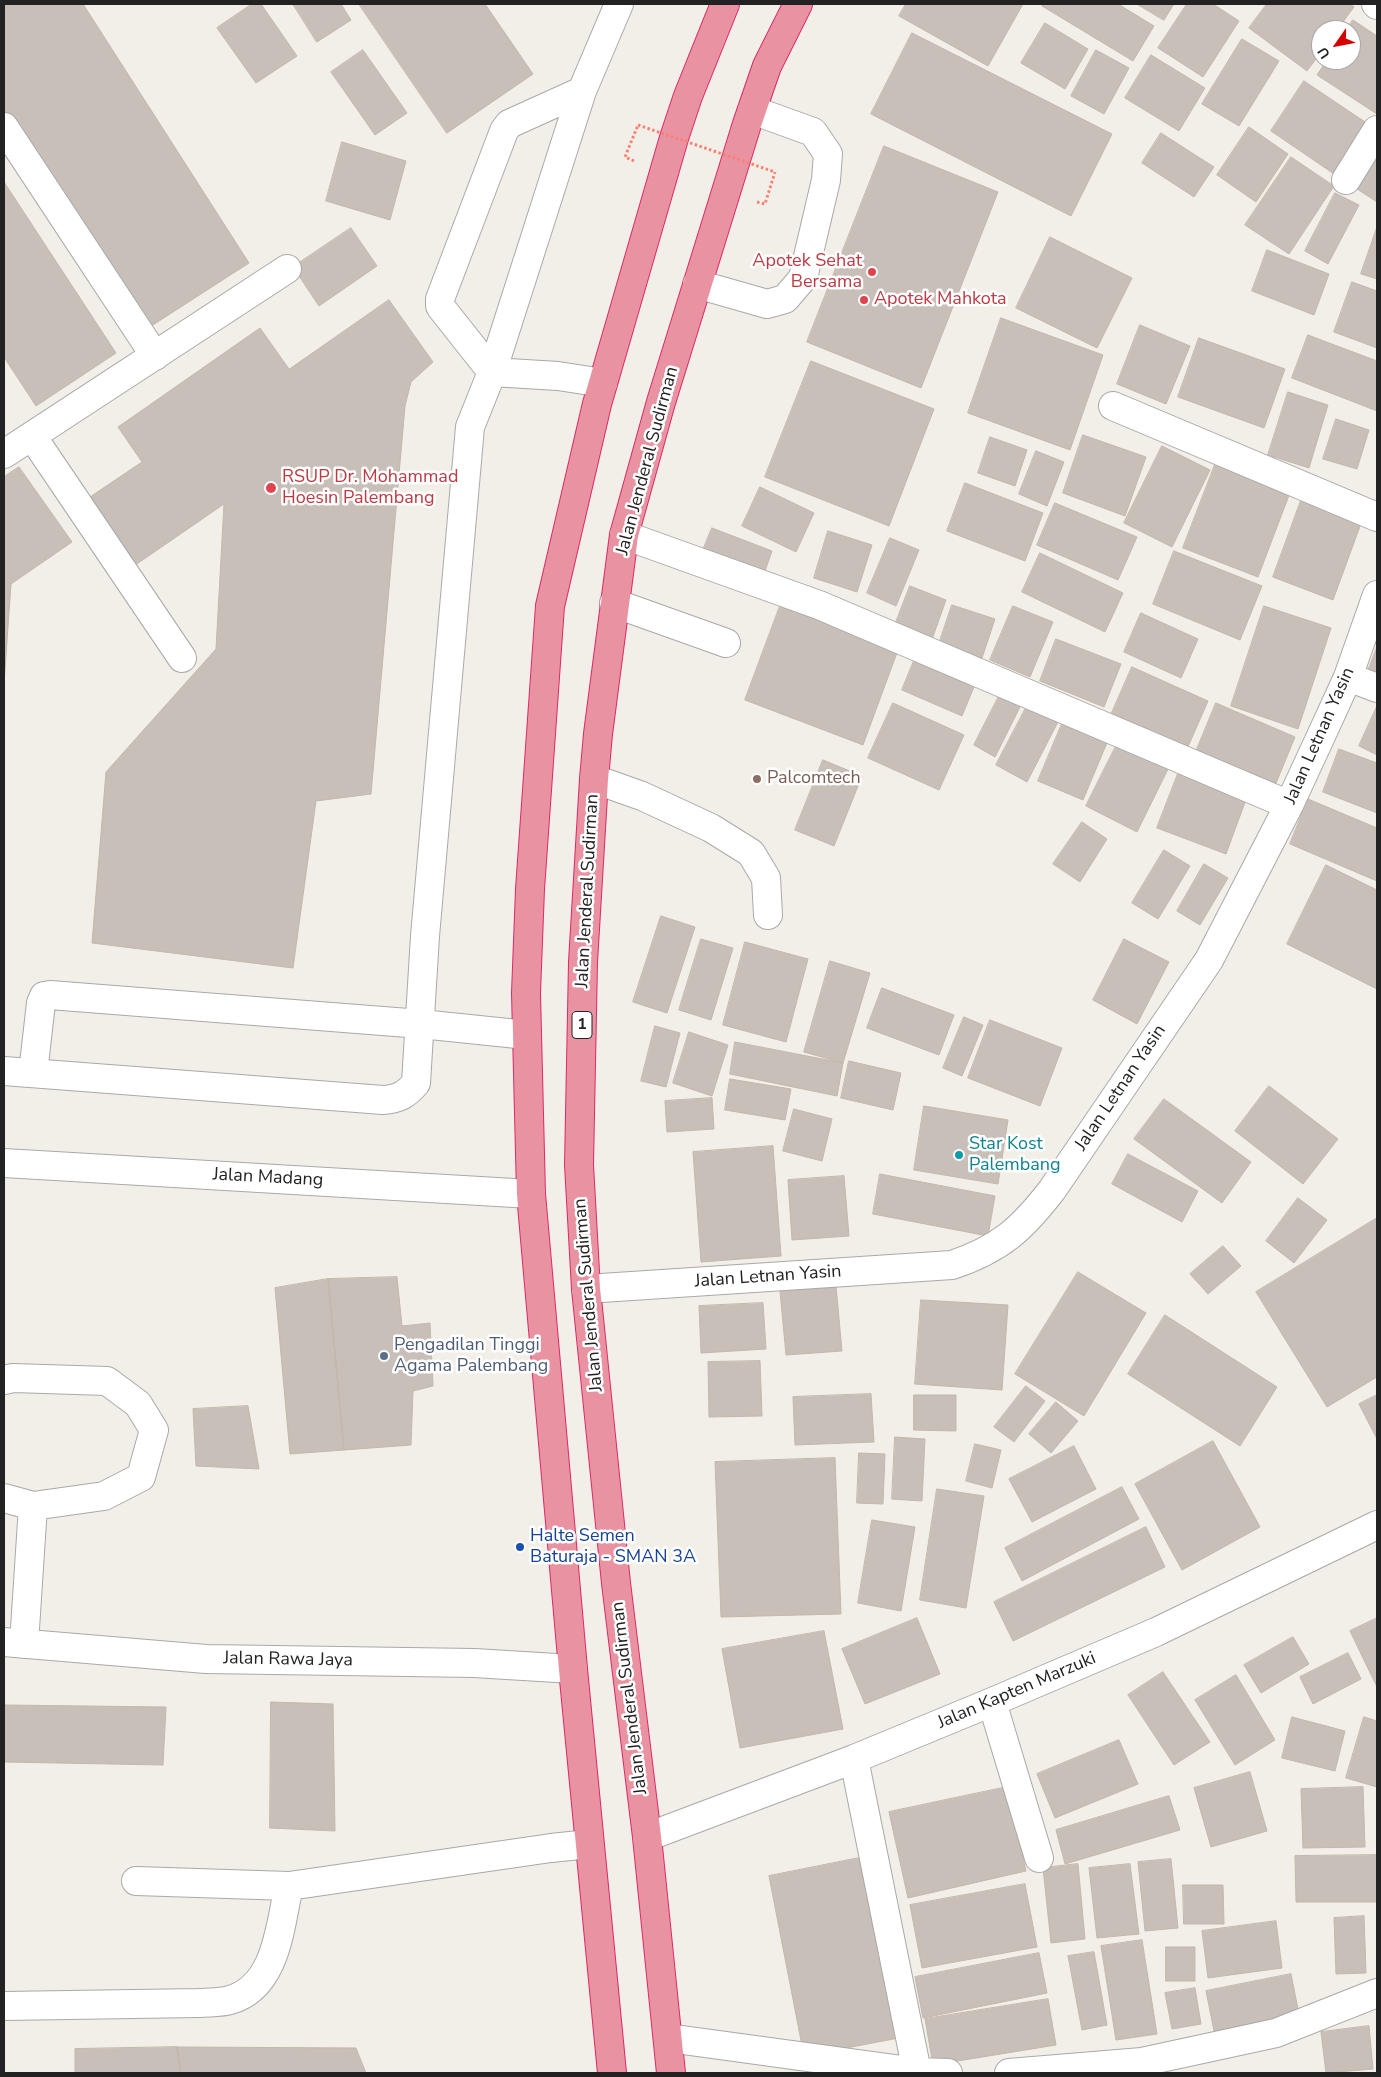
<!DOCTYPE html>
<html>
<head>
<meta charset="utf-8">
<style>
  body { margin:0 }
  #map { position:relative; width:1381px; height:2077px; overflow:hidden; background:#f2efe9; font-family:"Nunito Sans",sans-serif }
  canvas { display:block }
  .frame { position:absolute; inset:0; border:5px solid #222; pointer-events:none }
  .north { position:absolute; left:1311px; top:20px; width:50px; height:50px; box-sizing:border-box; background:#fff; border:1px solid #a7a7a7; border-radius:50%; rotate:237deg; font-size:14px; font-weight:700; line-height:20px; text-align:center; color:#222 }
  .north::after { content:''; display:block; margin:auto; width:18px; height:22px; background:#d40000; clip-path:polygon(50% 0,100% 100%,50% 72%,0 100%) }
</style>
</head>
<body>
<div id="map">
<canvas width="1381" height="2077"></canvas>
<div class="frame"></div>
<div class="north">U</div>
</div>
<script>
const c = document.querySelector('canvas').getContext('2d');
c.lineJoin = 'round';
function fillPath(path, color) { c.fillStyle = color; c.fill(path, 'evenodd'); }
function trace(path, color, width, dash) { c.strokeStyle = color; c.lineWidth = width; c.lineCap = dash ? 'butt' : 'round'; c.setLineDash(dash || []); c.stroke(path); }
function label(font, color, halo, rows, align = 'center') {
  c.font = font + ' "Nunito Sans",sans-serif'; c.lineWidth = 5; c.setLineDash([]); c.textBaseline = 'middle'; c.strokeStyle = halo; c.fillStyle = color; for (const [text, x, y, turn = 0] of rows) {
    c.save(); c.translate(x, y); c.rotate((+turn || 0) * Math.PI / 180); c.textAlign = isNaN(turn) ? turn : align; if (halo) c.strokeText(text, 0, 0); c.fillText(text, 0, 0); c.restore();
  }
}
const building = new Path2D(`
  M4 4H83L249 263 142 332 4 118Z
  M252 4H261L297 56 256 83 217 28Z
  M293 4H341L351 20 317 42Z
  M359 4H485L533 74 447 133Z
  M906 4H1023L988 66 899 16Z
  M1043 4H1118L1154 26 1133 61 1042 6Z
  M1137 4H1174L1164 20Z
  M1187 4H1213L1239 21 1203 77 1158 48Z
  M1267 4H1350L1354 7 1337 30H1321V52L1307 71 1249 28Z
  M1353 20 1377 36V114L1317 75 1327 60H1351V30H1346Z
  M1045 23 1088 49 1065 89 1021 63Z
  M912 33 1112 134 1071 216 871 114Z
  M1242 39 1279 61 1239 126 1202 104Z
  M363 50 407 113 375 135 331 72Z
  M1096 50 1129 68 1104 114 1071 96Z
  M1151 55 1205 88 1179 131 1125 98Z
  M1304 81 1371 126 1337 176 1271 131Z
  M1249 127 1288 154 1256 202 1217 175Z
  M1161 133 1214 167 1194 197 1142 163Z
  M342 142 406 161 390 220 326 201Z
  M884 146 998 192 921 388 807 342Z
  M1377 150V202L1354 187Z
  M1291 157 1334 186 1289 254 1245 225Z
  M4 182 116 353 36 406 4 357Z
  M1335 193 1359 205 1328 264 1305 251Z
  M1377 227V279L1361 274Z
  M351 228 377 266 319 306 293 267Z
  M1050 237 1132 278 1097 348 1016 308Z
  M1267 250 1329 274 1314 315 1252 291Z
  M1352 282 1377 291V348L1334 332Z
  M389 300 433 362 411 382 405 406 371 794 316 801 293 968 92 943 106 772 216 649 224 504 131 568 87 499 142 462 118 427 260 328 289 369Z
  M1001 318 1103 355 1070 450 968 413Z
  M1140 325 1190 346 1166 404 1117 384Z
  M1308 335 1377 361V411L1292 378Z
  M1199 338 1285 369 1264 428 1178 397Z
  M811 361 934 409 889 526 765 477Z
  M1288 392 1328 405 1309 468 1268 455Z
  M1336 419 1369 430 1357 469 1323 459Z
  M1083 435 1146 457 1125 516 1063 493Z
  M990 437 1027 450 1015 486 978 473Z
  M1162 446 1210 470 1172 547 1124 523Z
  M1036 451 1064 462 1047 506 1019 494Z
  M1216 462 1291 490 1258 577 1183 548Z
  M19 467 72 542 11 584 4 684V477Z
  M965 483 1043 513 1025 561 947 531Z
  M760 487 814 513 796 552 742 526Z
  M1303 495 1363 518 1333 600 1273 577Z
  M1055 503 1137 537 1118 580 1037 545Z
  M712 528 772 551 764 574 703 550Z
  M828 531 872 545 857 592 814 578Z
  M890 538 919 550 896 606 867 593Z
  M1174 551 1262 586 1240 640 1153 604Z
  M1040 553 1123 593 1105 632 1022 592Z
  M910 586 946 600 930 645 893 630Z
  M952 605 995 619 982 658 939 644Z
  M780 606 898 650 863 745 745 700Z
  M1013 606 1053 622 1030 677 990 660Z
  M1264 606 1331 628 1298 729 1231 706Z
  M1141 613 1198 639 1181 678 1124 652Z
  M1056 639 1121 664 1104 707 1040 681Z
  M1377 647V680L1366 676Z
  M916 656 976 682 962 716 902 690Z
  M1132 667 1208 701 1187 749 1111 715Z
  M999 696 1020 707 995 757 974 745Z
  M893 703 964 735 939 790 868 758Z
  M1216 703 1295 737 1274 788 1195 754Z
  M1028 704 1059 720 1027 782 996 765Z
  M1377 706V755L1359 746Z
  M1064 719 1109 738 1083 800 1038 781Z
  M1118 742 1169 767 1137 832 1086 806Z
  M1339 749 1377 763V813L1323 792Z
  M823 760 862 776 834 846 795 830Z
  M1179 771 1247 797 1226 854 1157 828Z
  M1308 799 1377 828V881L1290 844Z
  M1082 822 1107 839 1080 882 1053 864Z
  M1164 850 1190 866 1158 919 1132 903Z
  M1204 864 1228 878 1200 925 1177 911Z
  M1326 865 1377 890V989L1287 944Z
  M661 916 695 927 667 1013 633 1002Z
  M701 939 733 948 711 1020 679 1010Z
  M1124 939 1169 962 1137 1024 1093 1000Z
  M745 942 808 959 786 1042 723 1025Z
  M830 961 870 973 843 1063 804 1052Z
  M882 988 954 1015 939 1055 867 1028Z
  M964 1017 983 1025 962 1076 943 1068Z
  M990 1020 1062 1048 1040 1106 968 1078Z
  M655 1026 680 1033 666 1087 641 1081Z
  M689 1032 728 1045 712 1096 673 1083Z
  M735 1042 843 1063 837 1096 730 1074Z
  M849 1061 901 1073 893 1110 841 1098Z
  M730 1079 791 1089 785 1120 725 1110Z
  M1269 1086 1338 1139 1303 1184 1235 1131Z
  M712 1098 714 1129 667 1132 665 1101Z
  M1164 1099 1251 1162 1222 1203 1134 1139Z
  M924 1106 1008 1120 998 1184 914 1170Z
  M794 1109 832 1119 822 1161 783 1151Z
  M773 1146 781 1256 701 1262 693 1152Z
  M1128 1154 1198 1191 1182 1222 1112 1184Z
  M880 1174 995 1196 988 1236 873 1214Z
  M844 1176 849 1236 792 1240 788 1180Z
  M1298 1198 1327 1220 1294 1263 1266 1241Z
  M1377 1218V1377L1327 1407 1256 1292Z
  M1223 1246 1241 1266 1208 1294 1190 1274Z
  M1078 1272 1146 1313 1084 1416 1015 1374Z
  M397 1277 402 1326 430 1323 433 1386 413 1391 411 1445 344 1450 328 1279Z
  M328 1279 344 1450 290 1454 275 1288Z
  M836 1286 842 1351 786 1355 780 1291Z
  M921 1300 1008 1305 1002 1390 915 1384Z
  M763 1303 766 1349 701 1353 699 1306Z
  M1165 1315 1277 1387 1240 1446 1128 1374Z
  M760 1361 762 1416 709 1417 708 1362Z
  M1026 1386 1045 1401 1014 1442 994 1427Z
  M871 1394 874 1442 795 1445 793 1397Z
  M914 1395H956V1431L914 1430Z
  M1377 1395V1439L1359 1404Z
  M1056 1402 1078 1421 1051 1453 1029 1434Z
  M248 1406 259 1469 196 1466 193 1409Z
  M895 1437 925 1439 922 1501 892 1499Z
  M1213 1441 1260 1527 1182 1570 1135 1484Z
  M975 1444 1001 1450 992 1488 966 1481Z
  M1074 1446 1096 1489 1032 1522 1009 1479Z
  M859 1453 885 1454 883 1504 857 1503Z
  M835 1458 841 1614 721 1617 715 1462Z
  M1122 1487 1139 1519 1022 1581 1005 1548Z
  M937 1489 984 1496 966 1608 920 1600Z
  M872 1520 915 1527 901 1611 858 1603Z
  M1146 1527 1165 1567 1013 1641 994 1602Z
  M917 1618 940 1674 865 1704 842 1649Z
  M1377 1618V1687L1350 1631Z
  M824 1631 843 1729 740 1748 722 1649Z
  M1293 1637 1309 1664 1261 1693 1244 1665Z
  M1348 1653 1361 1679 1313 1704 1300 1677Z
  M1163 1672 1210 1742 1174 1765 1128 1695Z
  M1236 1675 1275 1740 1235 1765 1195 1700Z
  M271 1702 333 1704 335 1831 270 1828Z
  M4 1705 166 1707 163 1765 4 1762Z
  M1292 1717 1345 1731 1335 1771 1282 1758Z
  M1364 1717 1377 1721V1787L1346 1778Z
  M1119 1740 1138 1784 1055 1818 1037 1774Z
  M1250 1772 1267 1831 1211 1847 1194 1788Z
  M1007 1787 1026 1871 908 1898 889 1812Z
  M1363 1787 1365 1847 1303 1848 1301 1789Z
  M1169 1796 1180 1830 1065 1864 1056 1830Z
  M1377 1855V1902H1296L1295 1856Z
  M869 1856 904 2037 804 2056 769 1876Z
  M1171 1859 1178 1928 1145 1931 1138 1862Z
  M1078 1864 1085 1939 1051 1943 1043 1868Z
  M1130 1864 1139 1934 1097 1938 1089 1868Z
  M1025 1884 1037 1947 922 1968 910 1905Z
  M1183 1885H1223L1224 1924H1184Z
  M1364 1916 1366 1973 1336 1974 1334 1918Z
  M1276 1921 1282 1968 1208 1978 1202 1931Z
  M1142 1940 1157 2034 1116 2040 1101 1946Z
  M1166 1947H1195V1981H1166Z
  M1094 1952 1107 2025 1082 2030 1068 1956Z
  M1039 1953 1047 1993 923 2018 915 1977Z
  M1291 1974 1299 2014 1214 2031 1206 1991Z
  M1195 1988 1201 2024 1172 2029 1165 1993Z
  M1048 1999 1056 2045 933 2065 925 2019Z
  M1369 2026 1373 2069 1326 2073 1321 2032Z
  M177 2047 181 2073H75V2049Z
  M177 2047 356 2048 366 2073H181Z`);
fillPath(building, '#c7bfb8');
trace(building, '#c4b6ab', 1);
const minor = new Path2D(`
  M1376 4 1377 5
  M582 91 509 124 504 131 440 299V306L443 310 492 372 558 376 603 383
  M4 127 155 356
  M1346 180 1377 130
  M697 284 767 304 785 299 803 278 826 180 828 154 813 132 752 110
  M1113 406 1377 517
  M32 436 182 658
  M4 454 287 269
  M624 535 819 605 1289 805
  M614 603 726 643
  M1348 677 1377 688
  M594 779 642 796 711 828 751 853 766 878 768 915
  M4 1071 383 1100C398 1099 406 1095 416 1083L425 936 470 427 492 372 582 91 619 4
  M33 1073 41 1003 44 996 50 995 421 1024 527 1035
  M4 1163 531 1194
  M586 1289 952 1265C1000 1249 1022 1229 1052 1190L1209 960 1289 805 1321 736 1348 677 1377 595
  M4 1380 13 1378 107 1381 138 1404 154 1430 141 1477 104 1496 33 1506
  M4 1498 33 1506 24 1644
  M4 1642 206 1659 474 1663 573 1669
  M992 1702 1039 1858
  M854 1759 917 2072
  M647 1837 854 1759 992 1702 1156 1632 1377 1525
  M136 1881 289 1886
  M4 2006 199 2003C209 2002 221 2003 230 2000 277 1987 280 1925 289 1886L551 1848 589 1844
  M668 2038 917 2072 948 2073
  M1009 2073 1142 2062 1276 2033 1377 1993`);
const highway = new Path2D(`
  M612 2073 573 1669 531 1194 526 993 530 889 550 606 597 404 674 138 688 96 725 4
  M671 2073 647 1837 616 1583 586 1289 579 1165 583 962 594 779 598 734 624 535 661 402 747 124 767 66 798 4`);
trace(minor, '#a9a9a9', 30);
trace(highway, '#dc2a67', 30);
trace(new Path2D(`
  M634 161 625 157 638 125
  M757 202 765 204 775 172`), '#fa8072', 3, [2.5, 2.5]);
trace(minor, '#fff', 28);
trace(highway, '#e892a2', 28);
trace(new Path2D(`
  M638 125 775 172`), '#fa8072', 3, [2.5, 2.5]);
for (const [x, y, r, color] of [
  [872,272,5,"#e0444e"],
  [864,300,5,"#e0444e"],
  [271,488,6,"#e0444e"],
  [757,779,5,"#8d6e63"],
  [959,1155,5,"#0f9aa8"],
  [384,1356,5,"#5c6f8a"],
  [520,1547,5,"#1a4fb4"]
]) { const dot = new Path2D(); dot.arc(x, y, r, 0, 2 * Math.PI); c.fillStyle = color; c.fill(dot); trace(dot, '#fff', 2); }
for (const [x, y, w] of [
  [582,1025,20]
]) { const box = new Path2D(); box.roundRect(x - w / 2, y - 13.5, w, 27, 4); c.fillStyle = '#fff'; c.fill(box); trace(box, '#222', 1); }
label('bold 16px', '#222', null, [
  ["1",582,1025]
]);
label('18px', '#be3a42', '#fff', [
  ["Apotek Sehat",862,262,"right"],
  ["Bersama",862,283,"right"],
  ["Apotek Mahkota",874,300],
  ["RSUP Dr. Mohammad",282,478],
  ["Hoesin Palembang",282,499]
], 'left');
label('18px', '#222', '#fff', [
  ["Jalan Jenderal Sudirman",648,461,-75],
  ["Jalan Letnan Yasin",1320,736,-66],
  ["Jalan Jenderal Sudirman",588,891,-87],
  ["Jalan Letnan Yasin",1121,1088,-56],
  ["Jalan Madang",268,1178,3],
  ["Jalan Letnan Yasin",768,1277,-4],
  ["Jalan Jenderal Sudirman",589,1295,-95],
  ["Jalan Rawa Jaya",288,1660,1],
  ["Jalan Kapten Marzuki",1017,1691,-23],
  ["Jalan Jenderal Sudirman",630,1698,-97]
]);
label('18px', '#785e54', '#fff', [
  ["Palcomtech",767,779]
], 'left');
label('18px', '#0d838f', '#fff', [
  ["Star Kost",969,1145],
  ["Palembang",969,1166]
], 'left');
label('18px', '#4e5e75', '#fff', [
  ["Pengadilan Tinggi",394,1346],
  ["Agama Palembang",394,1367]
], 'left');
label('18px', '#164399', '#fff', [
  ["Halte Semen",530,1537],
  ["Baturaja - SMAN 3A",530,1558]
], 'left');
</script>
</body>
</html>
